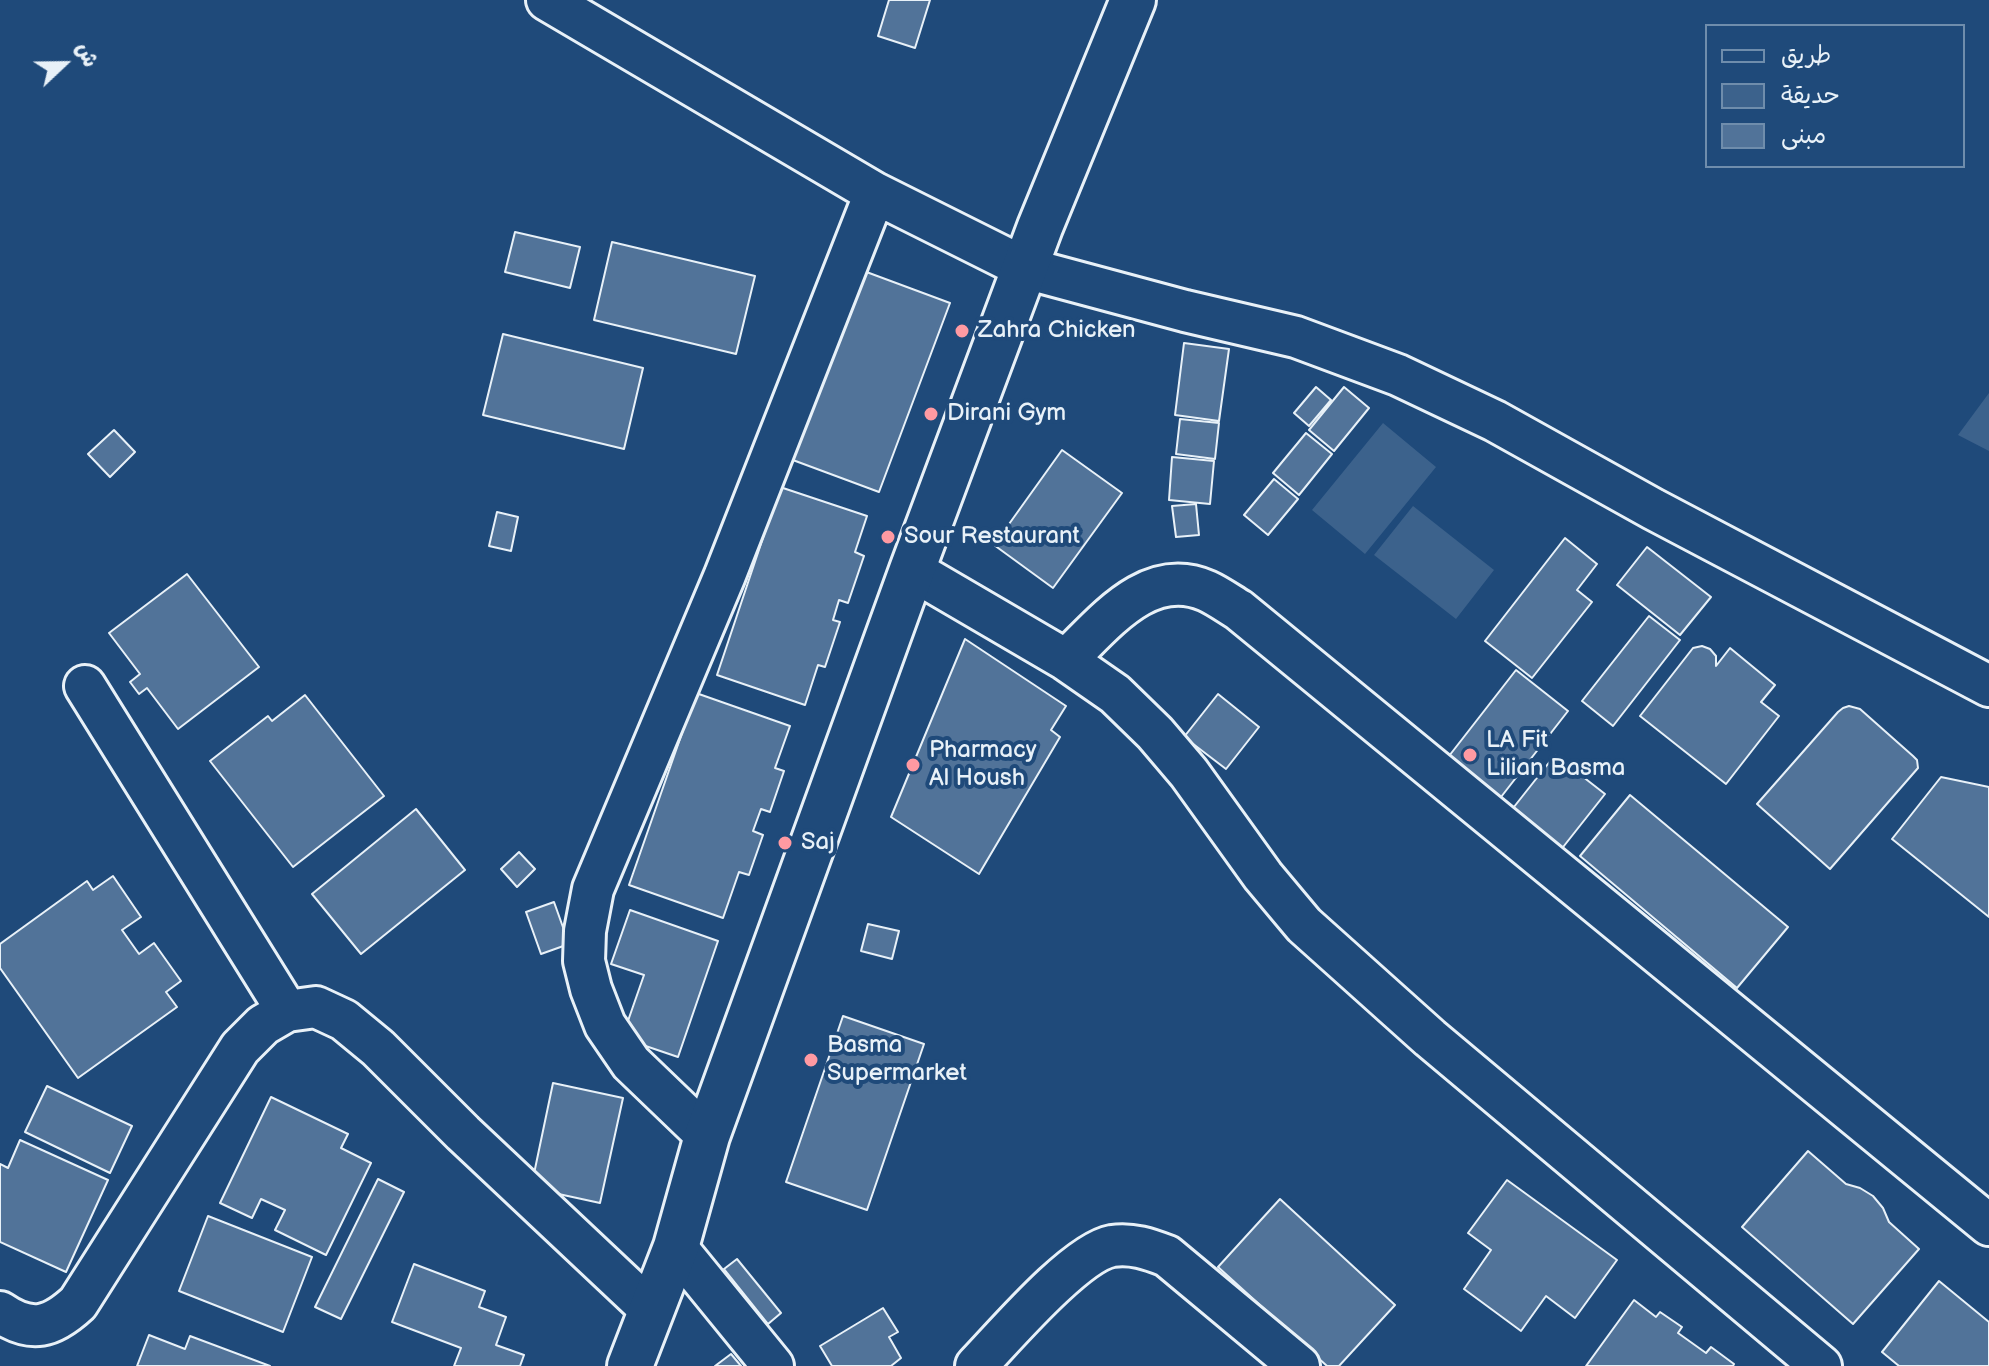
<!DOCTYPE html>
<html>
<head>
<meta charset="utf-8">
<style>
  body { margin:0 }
  #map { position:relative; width:1989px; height:1366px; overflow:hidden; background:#1f4a7a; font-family:"Balsamiq Sans","Playpen Sans Arabic",sans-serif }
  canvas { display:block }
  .legend { position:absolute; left:1705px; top:24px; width:260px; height:144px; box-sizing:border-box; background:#1f4a7a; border:2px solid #6f8dac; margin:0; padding:10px 14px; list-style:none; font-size:24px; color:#e8f1f8 }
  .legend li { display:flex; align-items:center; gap:16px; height:40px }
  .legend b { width:40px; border:2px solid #6f8dac }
  .north { position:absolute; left:24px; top:24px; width:80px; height:80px; -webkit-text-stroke:6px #1f4a7a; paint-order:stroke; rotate:68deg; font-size:22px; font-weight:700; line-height:32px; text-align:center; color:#e8f1f8 }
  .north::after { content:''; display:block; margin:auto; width:28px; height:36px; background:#e8f1f8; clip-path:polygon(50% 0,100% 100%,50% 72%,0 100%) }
</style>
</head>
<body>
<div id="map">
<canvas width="1989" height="1366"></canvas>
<ul class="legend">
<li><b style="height:10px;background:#1f4a7a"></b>طريق</li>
<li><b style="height:22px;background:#3c628c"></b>حديقة</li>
<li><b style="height:22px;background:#517399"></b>مبنى</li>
</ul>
<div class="north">ش</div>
</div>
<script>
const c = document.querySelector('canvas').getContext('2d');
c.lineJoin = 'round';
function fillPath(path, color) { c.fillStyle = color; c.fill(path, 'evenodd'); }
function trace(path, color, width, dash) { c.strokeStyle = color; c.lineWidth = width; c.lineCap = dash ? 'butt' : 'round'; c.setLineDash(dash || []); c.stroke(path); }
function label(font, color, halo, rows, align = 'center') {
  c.font = font + ' "Balsamiq Sans",sans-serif'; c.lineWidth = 8; c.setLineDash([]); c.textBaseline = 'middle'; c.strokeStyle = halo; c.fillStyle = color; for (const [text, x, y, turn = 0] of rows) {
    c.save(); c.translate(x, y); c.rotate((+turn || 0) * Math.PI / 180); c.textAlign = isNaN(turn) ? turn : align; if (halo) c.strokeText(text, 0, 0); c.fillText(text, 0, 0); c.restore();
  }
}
fillPath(new Path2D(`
  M1989 393V451L1958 435Z
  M1383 423 1436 467 1365 554 1312 510Z
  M1413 506 1494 570 1456 619 1374 555Z`), '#3c628c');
const building = new Path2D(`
  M889 0H930L915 48 878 36Z
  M515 232 580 247 570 288 505 272Z
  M612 242 755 276 736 354 594 320Z
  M853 267 950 303 879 492 782 456Z
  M503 334 643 368 624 449 483 415Z
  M1184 343 1229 349 1219 421 1175 415Z
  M1316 387 1331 400 1309 426 1294 413Z
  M1344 387 1369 408 1334 451 1309 430Z
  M1180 419 1219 423 1215 459 1176 454Z
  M114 430 135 452 110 477 88 454Z
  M1306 433 1332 454 1299 495 1273 473Z
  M1062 450 1122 493 1053 588 994 545Z
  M1172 457 1214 461 1210 504 1169 500Z
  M1274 479 1298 499 1268 535 1244 515Z
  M780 487 867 516 855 552 864 556 848 603 839 600 833 620 840 622 825 667 818 665 805 705 717 675Z
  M1196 504 1199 535 1176 537 1172 506Z
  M497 512 518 517 511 551 489 546Z
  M1565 538 1597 564 1577 590 1592 602 1532 678 1485 641Z
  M1647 547 1711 597 1680 635 1617 585Z
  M187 574 259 667 178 729 147 688 139 694 130 682 140 674 109 633Z
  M1649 616 1680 640 1613 726 1582 701Z
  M965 639 1066 706 1051 730 1060 737 979 874 891 817Z
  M1702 646 1710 649 1716 656V666L1730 648 1775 685 1761 702 1779 716 1726 784 1640 716 1693 648Z
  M1516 670 1568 711 1494 806 1442 765Z
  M696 693 790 726 775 768 784 771 770 812 761 809 753 831 763 835 749 875 739 872 723 918 629 885Z
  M1218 694 1259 727 1226 769 1184 737Z
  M305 695 384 796 293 867 210 761 268 716 272 721Z
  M1849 706 1860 709 1913 756 1917 760 1918 768 1830 869 1757 804 1838 712 1843 708Z
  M1555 755 1605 794 1556 856 1506 817Z
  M1941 777 1989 787V917L1892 839Z
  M1630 795 1788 927 1737 988 1580 856Z
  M416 809 465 870 361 954 312 894Z
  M519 852 535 869 517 887 501 869Z
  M113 876 141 917 122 930 139 954 154 943 181 981 166 992 177 1007 78 1078 0 968V944L87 881 93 890Z
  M554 902 569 944 541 954 526 912Z
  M630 910 718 941 678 1057 622 1038 644 975 611 964Z
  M868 924 899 931 892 959 861 951Z
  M843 1016 924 1044 867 1210 786 1182Z
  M553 1083 623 1098 600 1203 531 1188Z
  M47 1086 132 1126 110 1173 25 1132Z
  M271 1097 348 1134 341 1148 371 1163 326 1255 275 1230 285 1210 261 1199 252 1218 220 1203Z
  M20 1140 108 1180 66 1272 0 1242V1164L8 1168Z
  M1808 1151 1846 1184 1860 1188 1873 1196 1883 1208 1889 1222 1919 1249 1853 1324 1742 1227Z
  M378 1179 404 1192 341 1319 315 1307Z
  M1507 1180 1617 1260 1575 1318 1546 1296 1521 1331 1464 1289 1491 1250 1468 1233Z
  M1280 1199 1395 1305 1339 1366H1327L1218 1267Z
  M208 1216 312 1257 283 1332 179 1291Z
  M737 1259 781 1313 768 1324 724 1269Z
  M414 1264 485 1291 479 1307 506 1317 496 1345 524 1355 520 1366H454L461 1348 392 1322Z
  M1939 1281 1989 1322V1366H1899L1882 1352Z
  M1634 1300 1656 1317 1660 1312 1682 1327 1678 1333 1706 1353 1711 1347 1734 1364 1733 1366H1586Z
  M883 1308 898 1332 889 1337 901 1358 891 1366H832L820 1346Z
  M149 1335 185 1349 190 1336 270 1366H137Z
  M731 1354 741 1366H715Z`);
fillPath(building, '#517399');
trace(building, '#e8f1f8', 2);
const minor = new Path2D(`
  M547 0 875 193 1025 268 1185 311 1296 337 1398 375 1495 421 1653 509 1989 686
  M912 570 1066 660 1115 694 1155 733 1189 773 1263 876 1304 925 1430 1038 1821 1366
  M1066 660C1104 624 1148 565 1207 591 1218 596 1229 604 1239 610L1989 1225
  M85 686 287 1011
  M707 1136 631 1063 605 1025 591 989 584 961 585 931 593 889 725 575 875 193
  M676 1247 773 1366
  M0 1312C32 1334 52 1327 78 1303L240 1048 263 1025 287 1011 316 1007 344 1020 378 1048 463 1133 651 1310
  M976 1366C1004 1337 1075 1253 1112 1246 1132 1243 1149 1249 1167 1256L1299 1366`);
const primary = new Path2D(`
  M630 1366 676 1247 707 1136 912 570 1040 227 1133 0`);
trace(minor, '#e8f1f8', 46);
trace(primary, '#e8f1f8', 50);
trace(minor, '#1f4a7a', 40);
trace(primary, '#1f4a7a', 44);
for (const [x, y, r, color] of [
  [962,331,8,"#ff9aa2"],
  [931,414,8,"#ff9aa2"],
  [888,537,8,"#ff9aa2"],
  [1470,755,8,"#ff9aa2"],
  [913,765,8,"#ff9aa2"],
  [785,843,8,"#ff9aa2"],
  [811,1060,8,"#ff9aa2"]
]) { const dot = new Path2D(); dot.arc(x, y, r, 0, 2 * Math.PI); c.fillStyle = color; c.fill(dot); trace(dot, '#1f4a7a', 3); }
label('24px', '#e8f1f8', '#1f4a7a', [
  ["Zahra Chicken",978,331],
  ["Dirani Gym",947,414],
  ["Sour Restaurant",904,537],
  ["LA Fit",1486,741],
  ["Lilian Basma",1486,769],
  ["Pharmacy",929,751],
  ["Al Housh",929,779],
  ["Saj",801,843],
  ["Basma",827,1046],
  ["Supermarket",827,1074]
], 'left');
</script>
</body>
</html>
